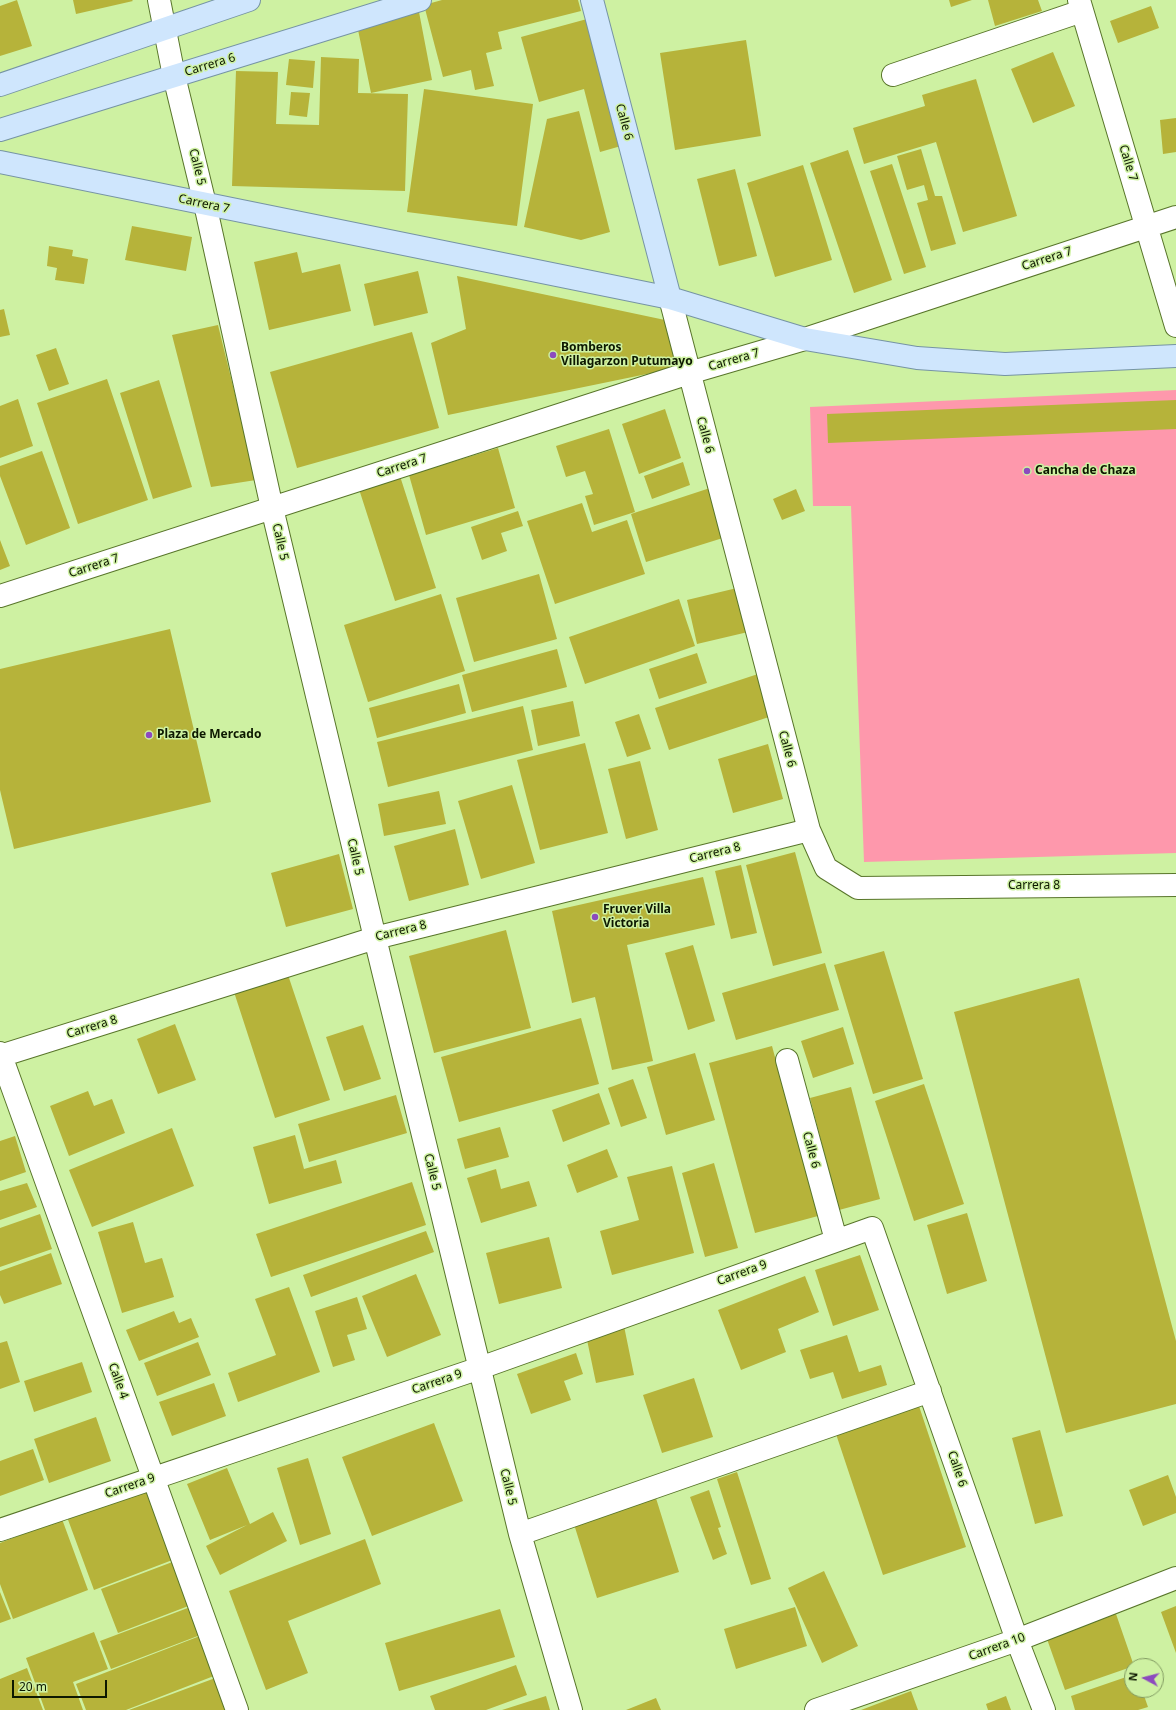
<!DOCTYPE html>
<html>
<head>
<meta charset="utf-8">
<style>
  body { margin:0 }
  #map { position:relative; width:1176px; height:1710px; overflow:hidden; background:#cef1a2; font-family:"Noto Sans",sans-serif }
  canvas { display:block }
  .north { position:absolute; left:1124px; top:1658px; width:40px; height:40px; box-sizing:border-box; background:#cef1a2; border:1px solid #819a61; border-radius:50%; rotate:277deg; font-size:11px; font-weight:700; line-height:16px; text-align:center; color:#0d1800 }
  .north::after { content:''; display:block; margin:auto; width:14px; height:18px; background:#8c4abe; clip-path:polygon(50% 0,100% 100%,50% 72%,0 100%) }
  .scale { position:absolute; left:12px; top:1680px; width:95px; height:18px; box-sizing:border-box; border:2px solid #0d1800; border-top:0; padding-left:5px; font-size:12px; line-height:14px; white-space:nowrap; color:#0d1800; -webkit-text-stroke:3px #cef1a2; paint-order:stroke }
</style>
</head>
<body>
<div id="map">
<canvas width="1176" height="1710"></canvas>
<div class="north">N</div>
<div class="scale">20 m</div>
</div>
<script>
const c = document.querySelector('canvas').getContext('2d');
c.lineJoin = 'round';
function fillPath(path, color) { c.fillStyle = color; c.fill(path, 'evenodd'); }
function trace(path, color, width, dash) { c.strokeStyle = color; c.lineWidth = width; c.lineCap = dash ? 'butt' : 'round'; c.setLineDash(dash || []); c.stroke(path); }
function label(font, color, halo, rows, align = 'center') {
  c.font = font + ' "Noto Sans",sans-serif'; c.lineWidth = 3; c.setLineDash([]); c.textBaseline = 'middle'; c.strokeStyle = halo; c.fillStyle = color; for (const [text, x, y, turn = 0] of rows) {
    c.save(); c.translate(x, y); c.rotate((+turn || 0) * Math.PI / 180); c.textAlign = isNaN(turn) ? turn : align; if (halo) c.strokeText(text, 0, 0); c.fillText(text, 0, 0); c.restore();
  }
}
fillPath(new Path2D(`
  M1176 390V853L864 862 851 506H813L810 407Z`), '#fe98ac');
fillPath(new Path2D(`
  M17 0 32 46 0 56V6Z
  M73 0H132L133 1 76 14Z
  M442 0H578L581 11 498 32 502 49 486 53 494 86 475 90 471 70 443 77 424 5Z
  M949 0H972L951 7Z
  M988 0H1038L1042 11 995 26Z
  M1151 6 1159 28 1118 43 1110 21Z
  M419 12 432 80 371 93 357 25Z
  M587 19 621 146 600 152 584 89 539 102 521 37Z
  M746 40 761 136 675 150 660 53Z
  M1053 52 1075 106 1033 123 1011 69Z
  M321 57 359 59 358 93 408 94 405 191 232 186 236 71 278 72 276 124 319 125Z
  M289 59 315 61 313 88 286 85Z
  M976 79 1017 216 963 232 936 142 864 164 853 128 925 106 922 95Z
  M424 89 533 104 517 226 407 212Z
  M291 92 310 93 307 117 289 115Z
  M579 111 610 232 581 240 524 227 547 119Z
  M1176 118V152L1163 154 1160 120Z
  M921 149 935 196H942L956 244 931 251 917 203 928 200 924 185 907 190 897 156Z
  M848 150 892 280 854 293 810 163Z
  M892 164 926 267 904 274 870 171Z
  M803 165 832 260 775 277 747 183Z
  M735 169 757 256 719 266 697 179Z
  M132 226 192 237 186 271 125 260Z
  M49 246 73 250 72 256 88 259 84 284 55 280 57 268 47 266Z
  M297 252 302 273 340 264 351 311 269 330 254 262Z
  M418 271 428 313 374 326 364 284Z
  M457 276 665 320 676 368 448 415 431 343 466 329Z
  M4 309 10 335 0 337V310Z
  M218 325 256 480 211 487 172 335Z
  M412 332 439 428 297 468 270 372Z
  M56 348 69 384 49 391 36 355Z
  M107 379 148 500 78 524 37 403Z
  M159 380 192 487 153 499 120 393Z
  M18 399 33 446 0 458V406Z
  M1176 400V429L828 443 827 414Z
  M665 409 681 458 639 474 622 424Z
  M609 429 635 512 594 525 585 496 593 494 585 471 566 477 556 446Z
  M498 448 515 508 426 535 409 475Z
  M42 451 70 528 26 545 0 476V466Z
  M683 462 690 485 652 499 644 476Z
  M399 473 436 588 395 601 358 486Z
  M710 488 726 537 646 562 631 514Z
  M796 489 805 511 782 520 773 499Z
  M582 503 592 532 627 520 645 574 555 604 527 521Z
  M518 511 523 526 501 533 507 551 482 560 471 527Z
  M0 540 10 566 0 570Z
  M539 574 557 639 474 662 456 598Z
  M737 588 748 632 697 644 687 600Z
  M441 594 465 671 368 702 344 625Z
  M679 599 695 646 585 684 569 637Z
  M170 629 211 802 14 849 0 790V669Z
  M557 649 567 687 472 712 462 675Z
  M697 653 707 683 659 699 649 669Z
  M758 674 772 716 669 750 655 708Z
  M459 684 466 713 377 738 369 708Z
  M573 701 580 736 538 746 531 710Z
  M523 706 533 750 388 787 377 742Z
  M639 714 651 749 627 757 615 722Z
  M585 743 608 833 540 850 517 760Z
  M768 744 783 799 733 813 718 759Z
  M640 761 658 830 626 839 608 769Z
  M512 785 535 863 481 879 458 801Z
  M439 791 446 824 384 836 378 804Z
  M455 829 469 885 409 901 394 846Z
  M795 852 822 953 773 966 746 865Z
  M339 854 353 909 286 927 271 873Z
  M741 865 757 933 731 939 715 871Z
  M703 877 715 925 627 945 653 1061 612 1070 595 997 572 1003 552 911Z
  M506 930 531 1028 434 1053 409 956Z
  M693 945 715 1021 688 1030 665 953Z
  M884 951 923 1079 873 1094 834 965Z
  M825 963 839 1010 736 1040 722 993Z
  M287 972 330 1100 275 1118 234 992Z
  M1079 978 1176 1341V1404L1066 1433 954 1012Z
  M581 1018 599 1084 459 1122 441 1057Z
  M175 1024 196 1080 158 1094 137 1039Z
  M363 1025 381 1079 344 1091 326 1037Z
  M843 1027 854 1064 813 1078 801 1041Z
  M772 1046 818 1216 755 1233 709 1063Z
  M695 1053 715 1120 666 1135 647 1067Z
  M633 1079 647 1118 621 1127 608 1088Z
  M924 1084 964 1204 914 1221 875 1101Z
  M851 1087 880 1199 839 1210 810 1098Z
  M88 1091 94 1106 112 1099 125 1133 69 1156 50 1106Z
  M599 1093 610 1124 563 1142 552 1110Z
  M396 1095 407 1133 309 1162 298 1124Z
  M500 1127 509 1157 465 1169 457 1139Z
  M172 1128 194 1186 92 1227 69 1170Z
  M295 1135 304 1169 336 1160 342 1183 269 1204 253 1147Z
  M15 1136 26 1172 0 1181V1141Z
  M607 1149 618 1177 577 1193 567 1165Z
  M714 1163 738 1248 705 1257 682 1173Z
  M672 1166 694 1253 612 1275 600 1231 639 1220 627 1177Z
  M496 1169 501 1189 529 1181 537 1206 481 1223 467 1178Z
  M412 1182 426 1225 271 1277 256 1234Z
  M27 1183 37 1207 0 1220V1191Z
  M967 1213 987 1281 947 1294 927 1225Z
  M40 1214 52 1249 0 1267V1228Z
  M133 1222 145 1263 162 1258 174 1297 122 1313 98 1232Z
  M426 1231 434 1252 311 1297 303 1275Z
  M549 1237 562 1288 499 1304 486 1253Z
  M51 1253 62 1284 4 1304 0 1295V1271Z
  M860 1255 879 1310 833 1326 815 1270Z
  M416 1274 441 1335 387 1357 362 1296Z
  M805 1276 819 1312 778 1329 786 1352 741 1370 718 1310Z
  M289 1287 320 1372 238 1402 228 1373 276 1355 255 1299Z
  M357 1297 367 1329 347 1335 355 1360 333 1367 315 1311Z
  M174 1311 179 1323 191 1318 199 1337 139 1361 126 1330Z
  M624 1326 634 1375 596 1383 586 1335Z
  M847 1335 859 1372 881 1365 887 1385 842 1399 833 1372 810 1379 800 1350Z
  M7 1341 20 1382 0 1389V1343Z
  M198 1342 211 1375 157 1396 144 1363Z
  M576 1353 583 1374 564 1381 571 1400 531 1414 517 1374Z
  M82 1362 92 1392 34 1412 24 1381Z
  M694 1378 713 1437 662 1453 643 1395Z
  M214 1383 226 1416 172 1436 159 1402Z
  M919 1406 966 1547 883 1575 836 1434Z
  M96 1417 111 1461 49 1483 34 1439Z
  M434 1423 463 1501 372 1536 342 1457Z
  M1040 1430 1063 1516 1035 1524 1012 1438Z
  M33 1449 44 1480 0 1496V1461Z
  M308 1458 331 1534 300 1545 277 1468Z
  M227 1468 250 1524 273 1512 287 1541 220 1575 206 1546 247 1525 210 1540 187 1484Z
  M737 1472 771 1579 751 1585 717 1479Z
  M1168 1475 1176 1497V1513L1143 1526 1129 1490Z
  M148 1486 175 1559 94 1590 67 1517Z
  M709 1490 721 1527 718 1528 727 1554 713 1560 690 1497Z
  M655 1495 679 1572 597 1598 573 1521Z
  M62 1519 88 1590 13 1619 0 1584V1543Z
  M365 1539 381 1584 288 1621 308 1673 266 1690 229 1591Z
  M175 1561 191 1605 118 1633 101 1589Z
  M824 1571 858 1646 822 1663 788 1588Z
  M0 1592 11 1619 0 1623Z
  M193 1606 203 1634 111 1669 100 1641Z
  M1176 1606V1653L1161 1612Z
  M795 1607 807 1646 736 1669 724 1629Z
  M500 1609 515 1657 399 1691 385 1643Z
  M1116 1614 1134 1666 1065 1690 1047 1639Z
  M94 1632 108 1669 73 1682 83 1710H45L26 1658Z
  M205 1634 219 1674 126 1710H86L76 1684Z
  M516 1665 527 1695 486 1710H435L430 1696Z
  M27 1668 43 1710H0V1679Z
  M1132 1675V1690H1142L1148 1707 1138 1710H1075L1071 1696Z
  M218 1677 230 1710H129Z
  M911 1691 918 1710H861Z
  M546 1696 550 1710H502Z
  M1006 1696 1011 1710H988L986 1704Z
  M656 1698 661 1710H626Z`), '#b6b33a');
const minor = new Path2D(`
  M159 0 174 76 205 204 272 508 375 938 520 1534 571 1710
  M1079 0 1176 326
  M893 75 1082 11
  M670 298 809 830 826 868 858 888 1176 885
  M0 596 689 373 805 339 1176 217
  M0 1053 237 1710
  M0 1056 375 938 809 830
  M787 1060 836 1240
  M0 1530 480 1368 872 1228 1017 1640 1044 1710
  M520 1534 930 1391
  M816 1710 1017 1640 1176 1578`);
const major = new Path2D(`
  M592 0 670 298
  M0 85 249 0
  M0 130 420 0
  M0 162 670 298 805 339 917 358 1005 364 1176 356`);
trace(minor, '#58752a', 24);
trace(major, '#7694a4', 24);
trace(minor, '#fff', 22);
trace(major, '#cfe6fd', 22);
for (const [x, y, r, color] of [
  [553,355,4,"#8c4abe"],
  [1027,471,4,"#8c4abe"],
  [149,735,4,"#8c4abe"],
  [595,917,4,"#8c4abe"]
]) { const dot = new Path2D(); dot.arc(x, y, r, 0, 2 * Math.PI); c.fillStyle = color; c.fill(dot); trace(dot, '#cef1a2', 1.5); }
label('12px', '#0d1800', '#cef1a2', [
  ["Carrera 6",210,65,-17],
  ["Calle 6",624,122,75],
  ["Calle 7",1128,163,73],
  ["Calle 5",197,167,76],
  ["Carrera 7",204,204,12],
  ["Carrera 7",1047,259,-18],
  ["Carrera 7",734,360,-16],
  ["Calle 6",705,435,75],
  ["Carrera 7",402,466,-18],
  ["Calle 5",280,542,77],
  ["Carrera 7",94,566,-18],
  ["Calle 6",787,749,75],
  ["Carrera 8",715,853,-14],
  ["Calle 5",355,857,77],
  ["Carrera 8",1034,886],
  ["Carrera 8",401,931,-14],
  ["Carrera 8",92,1027,-17],
  ["Calle 6",811,1150,75],
  ["Calle 5",432,1172,76],
  ["Carrera 9",742,1273,-20],
  ["Calle 4",118,1381,70],
  ["Carrera 9",437,1382,-19],
  ["Calle 6",957,1469,71],
  ["Carrera 9",130,1486,-19],
  ["Calle 5",508,1487,76],
  ["Carrera 10",997,1647,-20]
]);
label('bold 12px', '#0d1800', '#cef1a2', [
  ["Bomberos",561,348],
  ["Villagarzon Putumayo",561,362],
  ["Cancha de Chaza",1035,471],
  ["Plaza de Mercado",157,735],
  ["Fruver Villa",603,910],
  ["Victoria",603,924]
], 'left');
</script>
</body>
</html>
